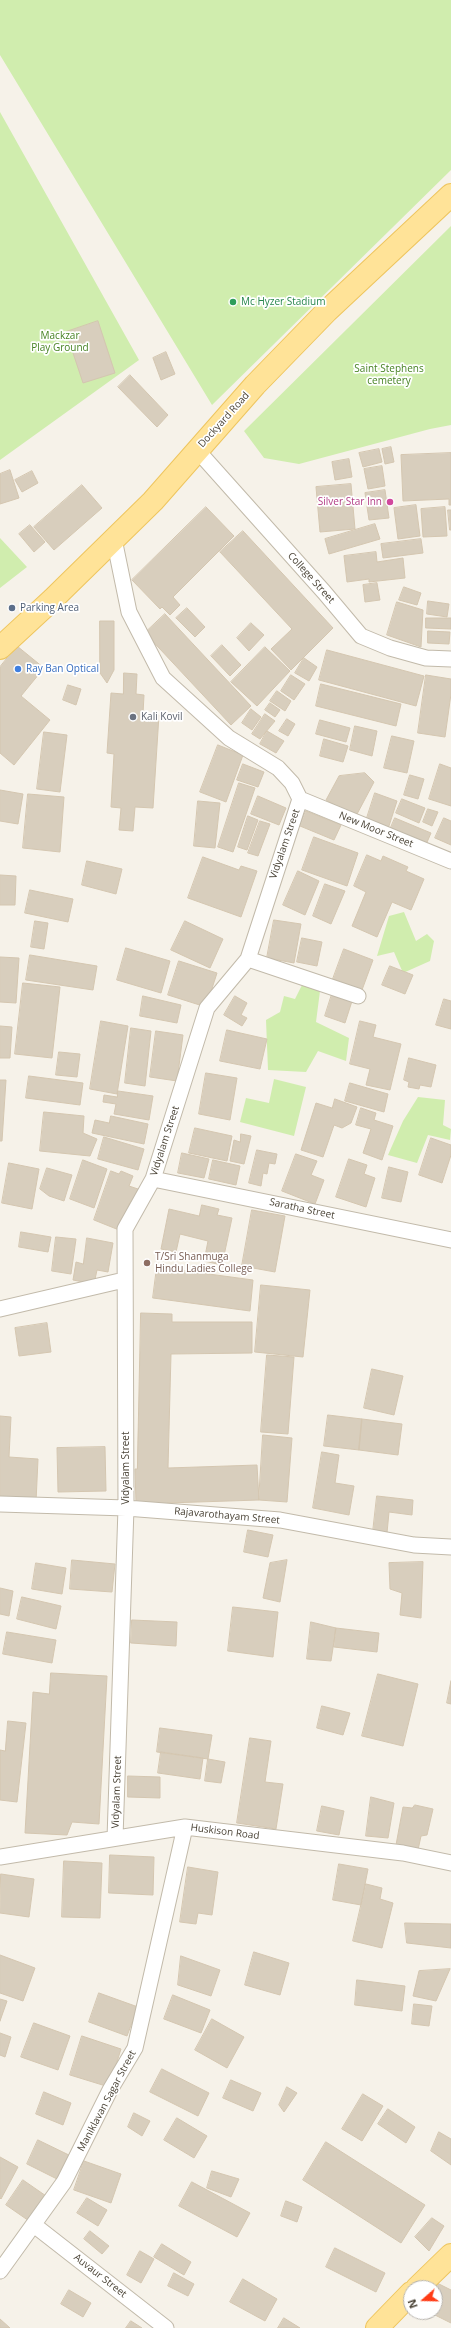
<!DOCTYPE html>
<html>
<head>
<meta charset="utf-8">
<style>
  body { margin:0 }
  #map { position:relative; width:451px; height:2328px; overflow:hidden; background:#f6f2e9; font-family:"Open Sans",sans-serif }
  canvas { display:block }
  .north { position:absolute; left:403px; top:2280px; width:40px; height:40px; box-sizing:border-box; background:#fff; border:1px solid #b7b4af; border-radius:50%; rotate:250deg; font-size:11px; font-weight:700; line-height:16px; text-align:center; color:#4a4336 }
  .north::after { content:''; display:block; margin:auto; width:14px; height:18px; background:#ff3c16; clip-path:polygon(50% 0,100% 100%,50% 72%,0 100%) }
</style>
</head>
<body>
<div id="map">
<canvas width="451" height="2328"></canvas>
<div class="north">N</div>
</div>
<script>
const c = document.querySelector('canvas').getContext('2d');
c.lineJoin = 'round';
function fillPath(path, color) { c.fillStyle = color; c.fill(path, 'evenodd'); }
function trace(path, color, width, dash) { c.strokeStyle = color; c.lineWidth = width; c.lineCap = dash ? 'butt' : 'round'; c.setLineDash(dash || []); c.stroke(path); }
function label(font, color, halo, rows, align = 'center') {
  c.font = font + ' "Open Sans",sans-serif'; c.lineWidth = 3.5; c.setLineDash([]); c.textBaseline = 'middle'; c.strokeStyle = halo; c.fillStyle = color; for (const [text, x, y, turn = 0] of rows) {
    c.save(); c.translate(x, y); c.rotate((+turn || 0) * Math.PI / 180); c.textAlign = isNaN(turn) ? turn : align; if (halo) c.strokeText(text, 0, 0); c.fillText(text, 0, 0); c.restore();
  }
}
fillPath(new Path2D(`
  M0 0H451V170L212 405 0 55Z
  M0 112 139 360 0 460Z
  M451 226V425L430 429 299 464 264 458 244 431Z
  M0 538 27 567 0 588Z
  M404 912 416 941 427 934 434 941 430 961 403 973 394 952 377 956 389 916Z
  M303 983 320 991 316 1022 349 1038 346 1061 318 1051 306 1072 268 1070 266 1020 280 1012 284 996 295 999Z
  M274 1079 306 1087 294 1136 240 1122 246 1098 269 1103Z
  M418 1097 445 1100 443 1125 451 1129 450 1140 428 1135 417 1163 388 1155 403 1121Z`), '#d0edae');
const building = new Path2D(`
  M98 321 115 373 83 383 66 332Z
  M166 352 175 374 161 380 153 358Z
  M130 375 168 415 157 427 118 387Z
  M391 447 394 462 385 464 382 449Z
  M379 449 382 462 363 467 359 453Z
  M451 453V505H449V499L403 501 401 455Z
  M349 459 352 477 335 480 332 462Z
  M382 466 385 486 368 489 364 469Z
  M10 470 19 498 0 504V474Z
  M32 471 38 483 22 492 15 480Z
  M351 484 355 529 320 532 316 487Z
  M82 485 102 508 54 550 34 527Z
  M385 490 389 518 369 520 365 493Z
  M416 505 420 536 398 539 394 508Z
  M206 507 234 536 173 597 180 605 170 615 162 607 160 609 132 580Z
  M445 507 447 536 423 537 421 509Z
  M448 510H451V530H450Z
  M375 524 380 539 329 554 325 539Z
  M30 525 45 542 34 552 19 534Z
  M243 531 333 628 291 670 271 649 292 629 220 552Z
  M421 539 423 553 383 558 381 544Z
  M376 552 377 562 403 558 405 578 369 582V579L347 582 344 556Z
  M377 583 380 600 365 602 363 585Z
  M404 587 421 593 417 605 399 600Z
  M428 601 449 604 447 617 427 614Z
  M397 602 423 610 421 647 387 635Z
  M187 608 205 627 195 637 176 618Z
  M165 614 251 706 231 725 145 633Z
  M426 618H451V629L426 628Z
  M100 621H114V670L107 683 100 673Z
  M251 623 264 635 249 651 237 638Z
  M428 631 450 632 449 644 428 643Z
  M222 645 241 665 230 676 211 656Z
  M17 646 44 668 21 696 50 720 14 765 0 753V667Z
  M265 647 290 671 257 706 231 682Z
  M327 650 424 676 416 706 319 680Z
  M304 658 317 667 309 681 295 673Z
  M124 673 137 674 136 694 144 695 143 714 159 715 153 808 135 807 133 831 119 830 121 808 111 807 114 754 107 753 111 693 123 694Z
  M291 675 305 684 294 700 281 691Z
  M426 675 451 679V694L445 737 418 733Z
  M321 684 401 704 396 726 316 706Z
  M68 685 81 689 76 705 63 700Z
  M277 691 291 701 285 711 270 701Z
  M270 703 280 710 275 717 265 710Z
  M251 709 261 717 252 730 242 723Z
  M265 714 275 721 260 739 252 734Z
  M287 719 295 724 288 736 279 731Z
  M320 720 350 728 346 742 316 734Z
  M355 726 377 731 372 756 350 750Z
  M267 731 284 741 276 753 260 744Z
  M44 732 67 735 60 792 37 789Z
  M392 736 414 741 407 773 384 768Z
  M324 739 348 746 343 762 320 756Z
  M218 745 243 755 226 802 200 792Z
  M243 764 264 772 258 787 237 780Z
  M440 764 451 768V806L429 799Z
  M365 773 374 782 356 816 326 800 339 776Z
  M410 775 424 779 418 799 404 795Z
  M239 783 255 788 233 852 218 847Z
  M0 790 23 794 18 824 0 821Z
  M375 793 397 801 388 829 366 821Z
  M28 794 64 797 60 852 23 848Z
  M258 796 286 808 279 825 251 814Z
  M402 799 425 808 419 823 396 813Z
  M198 801 220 803 215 848 194 846Z
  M428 809 438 812 432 826 423 822Z
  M306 811 341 825 334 840 300 826Z
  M248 816 258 820 247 850 238 847Z
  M395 818 431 833 425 847 389 832Z
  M444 818 451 821V845L435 838Z
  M260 821 270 824 258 856 248 853Z
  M314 837 358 853 347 886 302 870Z
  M367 855 381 861 383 856 408 867 406 871 424 879 411 910 392 902 377 937 352 926 366 892 354 886Z
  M203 857 239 870 241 866 257 871 241 917 188 898Z
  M87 861 122 869 116 894 82 885Z
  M298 871 319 881 305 915 283 905Z
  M0 875 16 876 15 905H0Z
  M325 884 345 891 331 924 313 916Z
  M30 890 73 899 68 922 25 913Z
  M274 920 301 924 294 963 267 958Z
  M35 921 48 923 44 949 31 947Z
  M185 921 223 939 210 968 171 950Z
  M302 938 322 942 317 966 297 962Z
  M126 948 170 961 161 993 117 980Z
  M344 949 373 960 362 990 333 979Z
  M30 955 97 966 93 990 26 980Z
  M0 957 19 958 16 1003 0 1002Z
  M179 961 217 973 206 1007 168 995Z
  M390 966 413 975 405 994 382 985Z
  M23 983 60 987 52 1058 15 1054Z
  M333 991 353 998 345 1023 325 1016Z
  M143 996 181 1005 177 1023 140 1016Z
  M235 996 247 1003 241 1015 247 1018 242 1026 224 1015Z
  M444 999 451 1001V1029L436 1025Z
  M101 1021 128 1026 117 1094 90 1089Z
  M360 1021 376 1025 373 1037 401 1044 390 1090 366 1085 370 1069 350 1064Z
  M0 1026 12 1027 10 1058H0Z
  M131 1028 151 1031 145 1086 125 1083Z
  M227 1030 267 1039 260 1069 220 1061Z
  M156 1031 183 1035 177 1081 150 1077Z
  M59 1052 80 1054 77 1077 56 1075Z
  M409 1058 436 1065 431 1087 420 1085 419 1089 408 1087 409 1082 404 1080Z
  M206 1073 237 1078 230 1120 199 1114Z
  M29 1076 83 1083 80 1105 26 1098Z
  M0 1080H6L2 1141H0Z
  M350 1083 388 1094 384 1112 345 1101Z
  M118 1091 153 1096 149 1120 114 1114 116 1104 103 1102 104 1095 117 1097Z
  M335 1099 357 1107 351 1123 342 1128 334 1125 323 1157 301 1150 316 1103 332 1108Z
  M361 1108 376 1113 374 1120 393 1126 382 1160 363 1153 371 1129 356 1125Z
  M44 1112 84 1116 83 1133 97 1139 90 1156 40 1151Z
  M111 1116 148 1124 144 1144 92 1133 95 1120 109 1123Z
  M195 1128 232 1136 227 1161 189 1153Z
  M241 1134 251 1136 244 1164 230 1161 234 1140 240 1142Z
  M104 1137 144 1149 138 1170 98 1159Z
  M431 1138 451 1145V1155L442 1183 419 1175Z
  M257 1150 277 1154 275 1164 269 1163 267 1174 263 1173 261 1186 249 1183Z
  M182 1153 209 1159 204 1178 178 1173Z
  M296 1154 317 1161 311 1175 324 1180 315 1204 282 1191Z
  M349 1159 367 1165 364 1174 375 1178 366 1207 336 1197Z
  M83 1160 107 1169 94 1208 70 1199Z
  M213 1160 240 1166 236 1185 209 1179Z
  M9 1163 39 1169 32 1209 2 1203Z
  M389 1167 408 1172 401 1202 382 1198Z
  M47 1168 72 1175 64 1201 49 1196 40 1189Z
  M111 1171 119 1174 121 1171 133 1176 129 1186 138 1189 133 1202H130L119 1230 94 1220Z
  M202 1205 219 1209 217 1215 232 1218 222 1265 204 1261 208 1241 180 1234 176 1252 161 1249 169 1209 199 1216Z
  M252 1210 285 1216 275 1272 242 1266Z
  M21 1232 51 1237 48 1252 19 1247Z
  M56 1237 76 1239 71 1274 52 1271Z
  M87 1238 113 1243 108 1272 97 1270 94 1284 73 1280 76 1262 83 1264Z
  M157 1267 253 1280 250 1311 153 1298Z
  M261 1285 310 1290 303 1357 255 1352Z
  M141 1313 172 1314V1322H252V1353L171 1354 168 1468 257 1465 259 1500 167 1503V1505L136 1504 135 1469H137Z
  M47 1323 51 1352 19 1356 15 1328Z
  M267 1355 294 1357 288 1434 261 1432Z
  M372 1369 403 1376 394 1415 364 1408Z
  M328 1415 362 1419 359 1450 324 1446Z
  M0 1416 11 1417 9 1457 38 1459 36 1502 0 1499Z
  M362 1419 402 1424 398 1455 359 1450Z
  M263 1435 292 1438 287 1502 259 1500Z
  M105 1447 106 1491 58 1492 57 1448Z
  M322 1452 339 1455 335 1483 354 1486 349 1515 313 1508Z
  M377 1496 413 1500 412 1515 389 1512 387 1533 373 1532Z
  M248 1530 273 1535 268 1557 244 1552Z
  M72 1560 115 1564 112 1592 70 1589Z
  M287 1560 280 1602 263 1598 270 1563Z
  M423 1562 421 1618 400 1615 402 1593 390 1589 389 1563Z
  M36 1563 66 1568 62 1594 32 1589Z
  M0 1588 13 1591 9 1616 0 1614Z
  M22 1597 61 1606 56 1629 17 1619Z
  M233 1607 278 1612 273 1657 228 1651Z
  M132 1620 177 1622 176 1646 131 1643Z
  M311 1622 336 1628 331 1661 307 1659Z
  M336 1628 379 1633 377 1652 334 1647Z
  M7 1632 56 1640 52 1663 3 1654Z
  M51 1673 107 1676 99 1824 72 1822 67 1835 25 1833 33 1692 49 1694Z
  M378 1674 418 1684 403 1746 362 1736Z
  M451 1681V1704L447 1703Z
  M322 1706 350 1713 343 1735 317 1728Z
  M8 1721 26 1723 17 1802 0 1800V1750L5 1751Z
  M160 1728 212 1735 208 1759 157 1752Z
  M250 1738 271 1741 265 1782 283 1784 276 1829 237 1823Z
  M161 1752 203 1758 200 1779 158 1773Z
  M208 1759 225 1762 221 1783 205 1781Z
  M128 1776 160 1777V1798L128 1797Z
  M371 1797 394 1803 388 1838 366 1836Z
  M415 1805 433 1809 427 1835 421 1836 418 1850 396 1845 403 1807 412 1808Z
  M322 1806 344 1811 339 1835 317 1831Z
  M110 1855 154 1857 153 1895 109 1893Z
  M64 1861 102 1863 100 1918 62 1917Z
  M339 1864 368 1869 361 1905 333 1900Z
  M188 1867 218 1872 212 1915 198 1913 196 1924 180 1922Z
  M1 1874 34 1879 29 1917 0 1913Z
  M366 1884 382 1888 380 1899 393 1903 382 1948 353 1941Z
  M405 1923 451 1924V1948L407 1943Z
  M254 1952 289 1963 280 1995 245 1985Z
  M0 1955 35 1968 23 2001 0 1993Z
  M181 1956 220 1970 211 1996 178 1985Z
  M450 1969 436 2001 413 1996 419 1971Z
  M357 1980 405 1986 402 2011 355 2005Z
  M99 1993 138 2007 127 2036 89 2022Z
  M173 1995 210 2010 201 2033 164 2019Z
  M0 1999 7 2001 0 2021Z
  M414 2004 432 2006 429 2026 412 2024Z
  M212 2019 244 2037 227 2068 195 2050Z
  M34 2023 70 2036 58 2070 21 2057Z
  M0 2033 11 2037 5 2057 0 2055Z
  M82 2036 121 2049 109 2087 70 2075Z
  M162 2069 209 2093 198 2116 150 2092Z
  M231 2080 261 2093 253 2111 223 2098Z
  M287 2087 297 2093 284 2112 279 2105Z
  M44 2092 71 2103 63 2125 36 2114Z
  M363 2094 383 2106 362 2141 342 2129Z
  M388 2109 415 2127 406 2143 378 2124Z
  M134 2113 150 2121 142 2136 128 2127Z
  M177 2118 207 2136 194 2158 164 2140Z
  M439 2132 451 2139V2165L431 2151Z
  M38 2140 73 2157 61 2181 27 2164Z
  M326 2142 425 2205 401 2243 303 2180Z
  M0 2157 18 2167 1 2199 0 2198Z
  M84 2161 121 2174 111 2203 74 2190Z
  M212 2171 239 2179 231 2197 207 2188Z
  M23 2180 49 2198 32 2223 6 2205Z
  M192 2182 250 2213 237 2237 179 2206Z
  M87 2198 107 2210 98 2226 77 2213Z
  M286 2201 302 2207 297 2222 281 2216Z
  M432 2218 444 2226 429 2251 415 2237Z
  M90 2231 109 2246 102 2254 84 2239Z
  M162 2244 191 2262 184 2275 154 2257Z
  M335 2248 385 2273 376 2292 326 2267Z
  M140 2251 154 2259 141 2283 127 2275Z
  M174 2273 194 2284 188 2296 168 2286Z
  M243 2279 277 2299 265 2321 230 2302Z
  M437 2283 451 2290V2323L429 2312H435L434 2288Z
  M69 2290 91 2303 83 2317 61 2304Z
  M284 2318 300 2328H278Z
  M0 2319 10 2328H0Z
  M131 2321 142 2328H126Z`);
fillPath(building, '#d8cebd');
trace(building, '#d4c6b0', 1);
const street = new Path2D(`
  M197 450 324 592 361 636 390 648 426 658 451 659
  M114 539 129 612 163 678 229 738 278 768 292 783 300 799 248 959 207 1008 153 1179 125 1229 126 1508 115 1838
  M300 799 451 861
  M248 959 358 996
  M153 1179 451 1240
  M0 1309 124 1280
  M0 1504 126 1508 280 1520 414 1545 451 1547
  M0 1857 185 1827 403 1853 451 1863
  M34 2225 166 2328
  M0 2271 64 2182 110 2090 135 2048 185 1827`);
const primary = new Path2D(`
  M0 648 53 599 153 501 255 385 327 311 451 195
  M417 2288 451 2255
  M377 2328 411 2293`);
trace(street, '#c2baaa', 17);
trace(primary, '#eec55e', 24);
trace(street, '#fff', 15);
trace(primary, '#ffe398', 22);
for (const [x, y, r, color] of [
  [233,302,4,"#2e9e5b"],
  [390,502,4,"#d1479c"],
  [12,608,4,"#5c6f8a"],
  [18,669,4,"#3f7fe0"],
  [133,717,4,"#6b7280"],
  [147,1263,4,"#8d6e63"]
]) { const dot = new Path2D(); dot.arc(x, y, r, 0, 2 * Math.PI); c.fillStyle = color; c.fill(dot); trace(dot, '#fff', 1.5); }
label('10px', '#27864d', '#fff', [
  ["Mc Hyzer Stadium",241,302]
], 'left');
label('10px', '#468223', '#fff', [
  ["Mackzar",60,336],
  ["Play Ground",60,348],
  ["Saint Stephens",389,369],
  ["cemetery",389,381]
]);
label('10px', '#4a4336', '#fff', [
  ["Dockyard Road",224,420,-48],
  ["College Street",311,578,48],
  ["New Moor Street",376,830,22],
  ["Vidyalam Street",285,844,-71],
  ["Vidyalam Street",165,1141,-72],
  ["Saratha Street",302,1209,12],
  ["Vidyalam Street",126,1468,-90],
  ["Rajavarothayam Street",227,1516,5],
  ["Vidyalam Street",117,1792,-88],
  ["Huskison Road",225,1832,7],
  ["Maniklavan Sagar Street",107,2101,-62],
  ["Auvaur Street",100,2276,38]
]);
label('10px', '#b23c85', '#fff', [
  ["Silver Star Inn",382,502]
], 'right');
label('10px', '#4e5e75', '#fff', [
  ["Parking Area",20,608]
], 'left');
label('10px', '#366cbe', '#fff', [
  ["Ray Ban Optical",26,669]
], 'left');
label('10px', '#5b616d', '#fff', [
  ["Kali Kovil",141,717]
], 'left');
label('10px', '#785e54', '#fff', [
  ["T/Sri Shanmuga",155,1257],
  ["Hindu Ladies College",155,1269]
], 'left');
</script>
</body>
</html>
